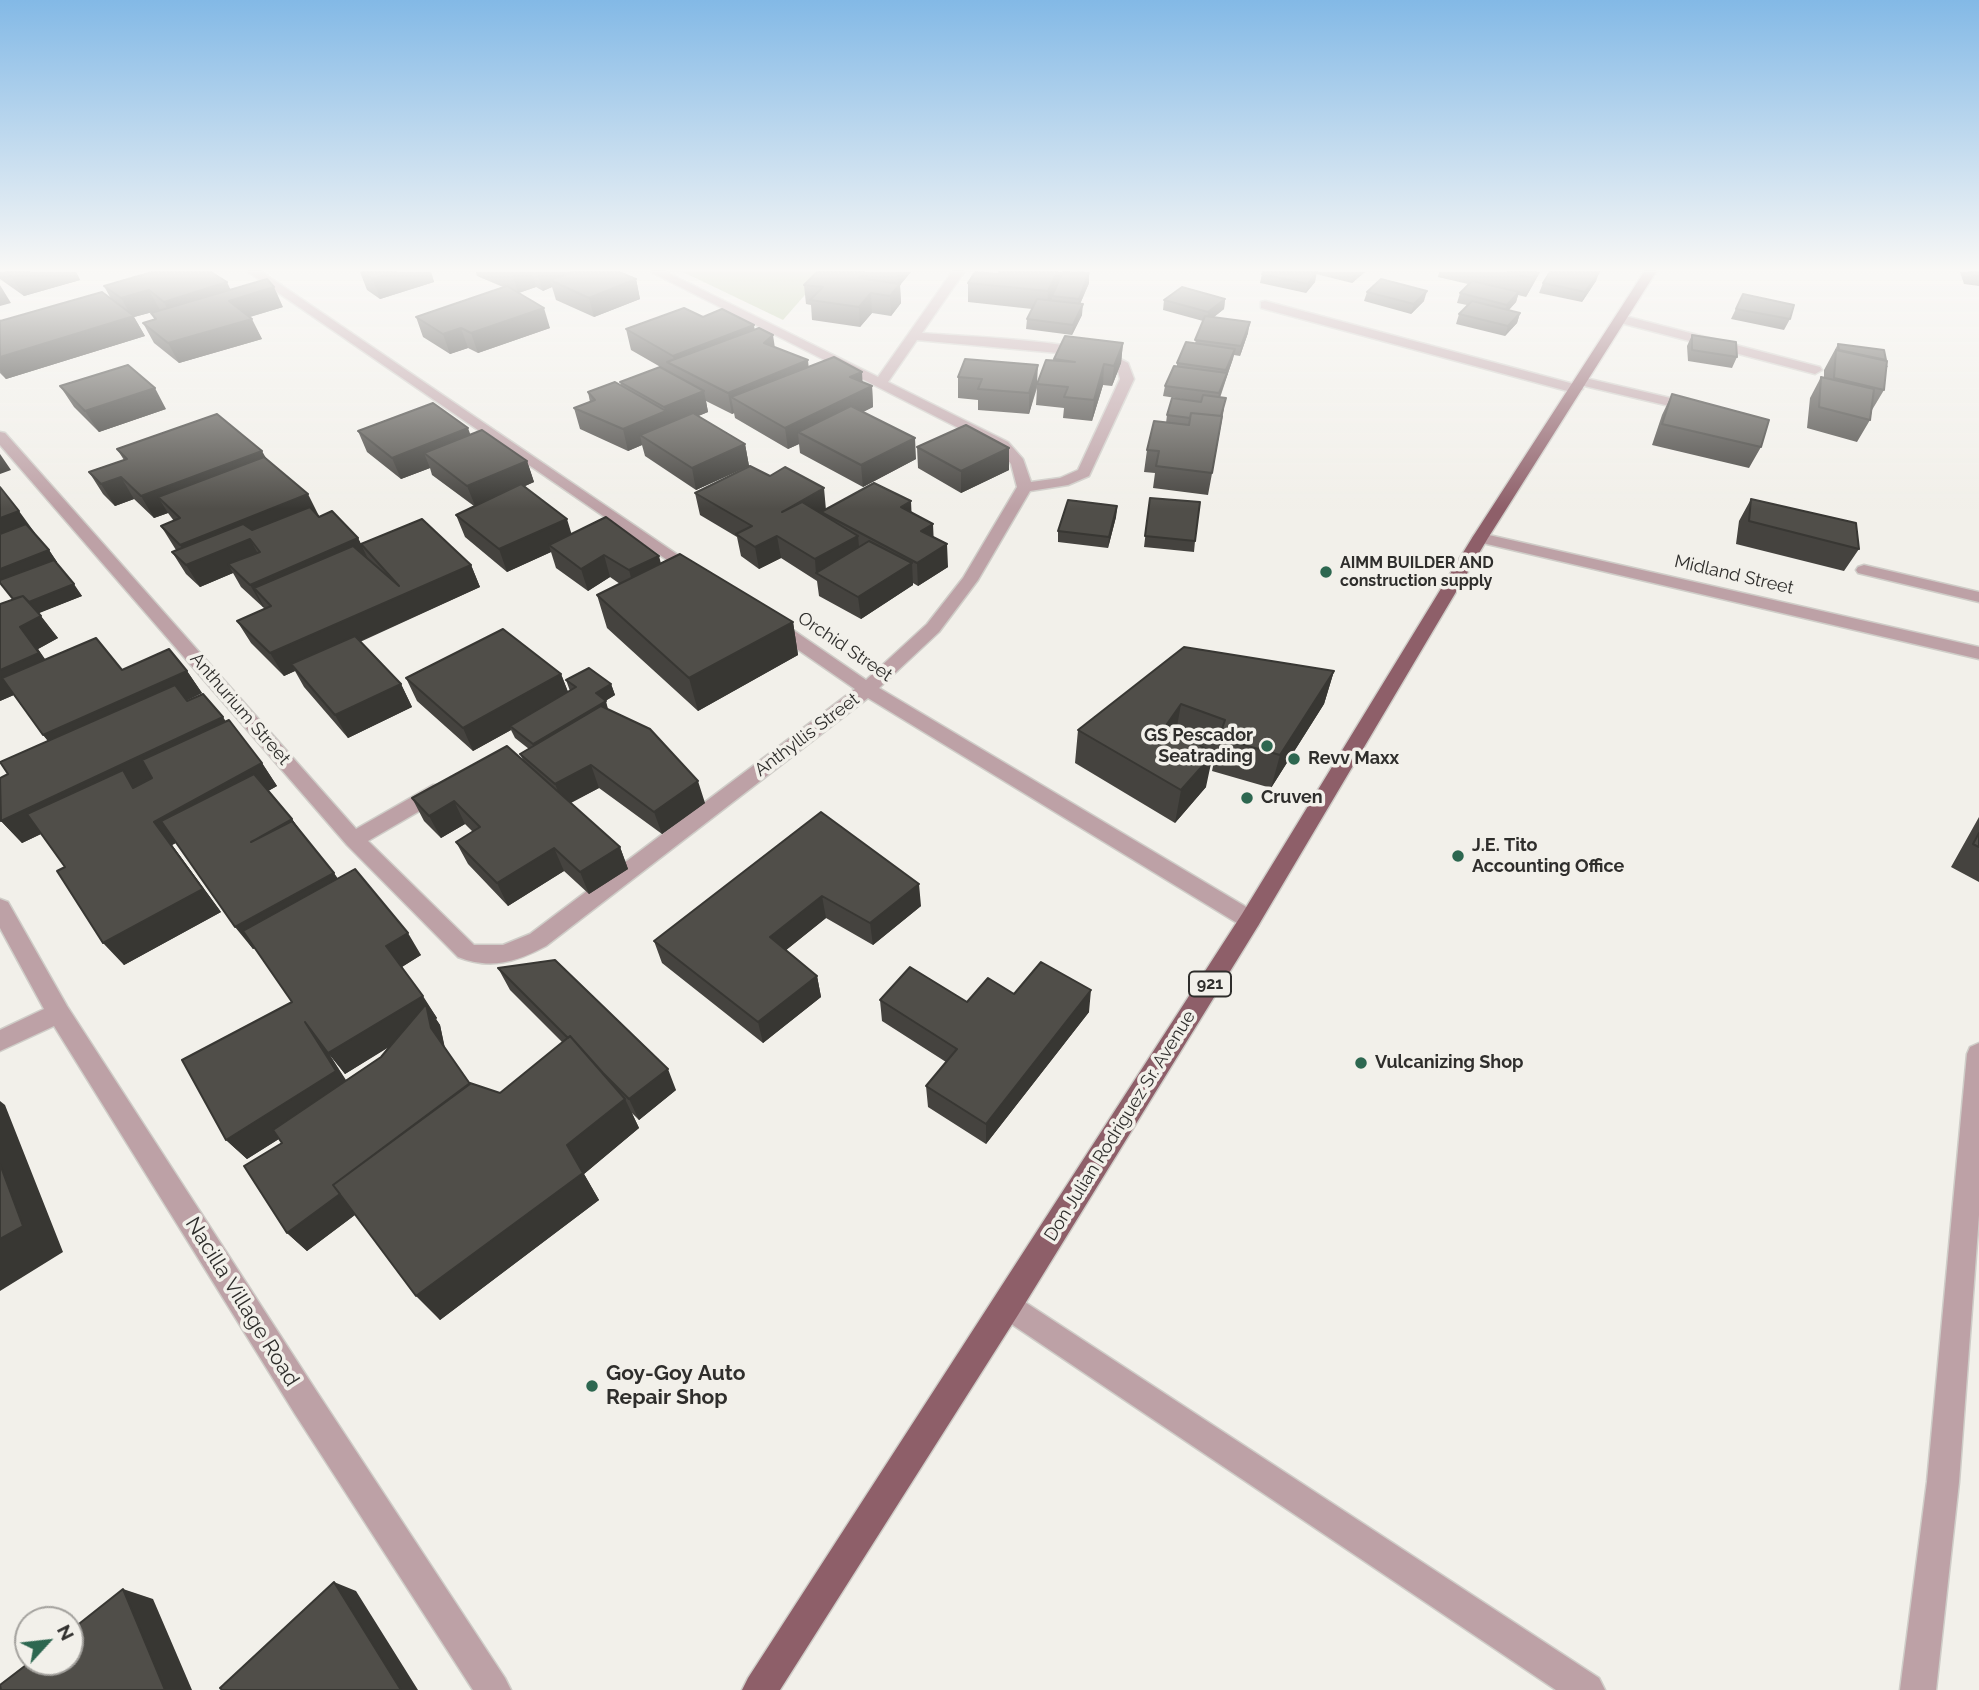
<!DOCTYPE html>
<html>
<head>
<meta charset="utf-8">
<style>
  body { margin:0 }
  #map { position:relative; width:1979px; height:1690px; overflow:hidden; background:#f2f0ea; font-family:Raleway,sans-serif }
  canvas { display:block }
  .north { position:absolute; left:14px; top:1606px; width:70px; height:70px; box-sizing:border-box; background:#f2f0ea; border:2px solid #a4a29e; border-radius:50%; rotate:63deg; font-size:19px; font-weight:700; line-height:28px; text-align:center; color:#2f2e2c }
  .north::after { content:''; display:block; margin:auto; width:24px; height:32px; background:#2d6750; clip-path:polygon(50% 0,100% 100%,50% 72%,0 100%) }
</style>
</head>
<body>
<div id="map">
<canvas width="1979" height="1690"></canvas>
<div class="north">N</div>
</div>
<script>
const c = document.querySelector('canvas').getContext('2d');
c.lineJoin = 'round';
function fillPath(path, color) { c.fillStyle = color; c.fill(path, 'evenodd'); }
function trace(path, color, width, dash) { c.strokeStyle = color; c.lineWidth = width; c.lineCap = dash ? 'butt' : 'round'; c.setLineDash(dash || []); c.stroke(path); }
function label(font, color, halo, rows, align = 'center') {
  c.font = font + ' Raleway,sans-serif'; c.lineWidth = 7; c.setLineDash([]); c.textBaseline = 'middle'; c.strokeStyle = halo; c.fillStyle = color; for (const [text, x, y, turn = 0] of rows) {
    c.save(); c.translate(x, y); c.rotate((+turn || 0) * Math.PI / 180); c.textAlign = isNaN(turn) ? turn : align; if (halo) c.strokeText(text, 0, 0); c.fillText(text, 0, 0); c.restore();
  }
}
fillPath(new Path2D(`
  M683 272H825L783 320Z`), '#b4c49a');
const minor = new Path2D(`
  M248 272H262L703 572 701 575H689Z
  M651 272H666L878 377 952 272H964L922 333C970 337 1090 340 1128 363L1134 379 1089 476 1068 485 1030 491 978 580 939 632 879 688 1258 914 1261 920 1258 926 1250 929 1242 926 868 698 546 946C516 962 491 970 458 957L347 845 0 445V432L5 433 356 829 433 785H447L450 790 447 795 368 841 474 945H503L530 934 855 689 768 629 765 625 768 621H780L866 680 927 624 963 578 1017 487 1011 464 998 448ZM917 340 1058 353 1106 362 1117 367 1120 379 1078 470 1060 478 1031 482 1023 459 1008 442 888 382Z
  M1265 301 1581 386 1583 389 1576 393 1571 392 1261 308V302Z
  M1621 315 1820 367 1822 370 1815 374 1617 322V316Z
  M1581 377 1700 405 1702 408 1695 412 1576 384V378Z
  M1480 533 1979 647V659L1474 541 1472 538 1474 535Z
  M1864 565 1979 592V602L1858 573 1856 570 1858 567Z
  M0 899 8 902 67 1006 317 1392 505 1678 511 1690H473L295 1414 54 1026 0 1051V1030L44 1009 0 928Z
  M1979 1043V1215L1959 1482 1936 1690H1900L1927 1482 1967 1054 1970 1047Z
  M1008 1291 1599 1678 1605 1690H1556L998 1315 994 1305 998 1295Z`);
const major = new Path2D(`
  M1644 272H1656L1488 538 1258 926 1018 1315 780 1690H742L748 1678 1242 914 1472 538Z`);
trace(minor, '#cfcdc8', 3);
trace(major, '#cfcdc8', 3);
fillPath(minor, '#bda1a6');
fillPath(major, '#8e5f69');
fillPath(new Path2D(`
  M0 272H76L80 280 24 296 0 279Z
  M360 272H431L434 282 380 299 367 290Z
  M476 272H619L636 279 640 299 594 317 556 300 552 287 543 291 536 287 519 293 550 328 478 353 468 348 450 354 423 337 416 317 503 287 477 276Z
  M817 272H911L900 285 901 303 891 316 872 313 860 327 812 320 811 305 806 304 804 285Z
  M1263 272H1365L1352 283 1316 274 1315 282 1306 293 1260 283 1262 274Z
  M1439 272H1540L1526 297 1518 295 1516 302 1509 310 1520 313 1517 323 1505 336 1456 324 1459 314 1467 305 1457 303 1460 293 1468 284 1438 277Z
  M1599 272 1596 281 1582 302 1539 293 1543 283Z
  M1960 272H1979V286L1964 284Z
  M998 274 1089 283 1080 304 1082 315 1072 335 1026 329 1027 319 1032 309 968 302V283Z
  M104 286 230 290 283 307 250 317 262 339 179 363 154 343 143 323 155 320 151 313 160 310 134 317 145 336 6 379 0 373V319L1 321 111 299Z
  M1367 292 1424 301 1411 314 1364 301Z
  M1743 294 1790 319 1784 330 1731 319Z
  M1225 299 1224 309 1213 318 1248 333 1240 356 1234 355 1220 398 1224 409 1208 495 1153 488 1155 473 1144 472 1147 450 1166 423 1167 415 1201 402 1163 396 1165 386 1177 366V363L1195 343 1203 321 1163 310 1164 300Z
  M703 317 754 329 775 347 809 367 863 382 872 386 873 407 863 412 916 459 863 487 800 453 799 444 788 449 735 418 734 413 732 414 706 401 708 412 698 416 745 444 749 466 696 490 645 456 642 445 628 451 580 429 574 408 590 402 588 392 621 385 620 382 664 369 631 350 626 329Z
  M1692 335 1737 357 1732 368 1688 361 1687 346Z
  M1123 343 1121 363 1112 386 1103 385 1092 421 1063 418 1064 408 1036 405 1037 388 1029 414 978 410V400L958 398V377L1037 382 1054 360V359Z
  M1838 344 1888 366 1886 369 1884 390 1872 410 1870 420 1857 442 1807 428 1810 398 1821 377 1824 378V370Z
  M60 386 166 409 99 432 74 407Z
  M1672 394 1761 447 1749 468 1652 445 1662 415Z
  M358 431 470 435 527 461 534 482 525 486 571 534 661 564 793 622 798 655 698 711 607 628 597 595 620 584 610 577 588 591 556 568 551 552 507 572 465 537 456 515 474 506 432 475 430 468 401 479 367 452Z
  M917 447 1009 470 961 493 918 468Z
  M117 449 267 459 319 516H318L358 538 369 560 361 544 471 565 480 587 360 642 401 684 412 707 348 738 304 687 295 671 284 676 251 643 237 621 265 609 241 587 233 573 200 587 186 574 172 552 176 550 161 526 174 521 168 513 154 518 134 499 115 506 103 494 89 472 124 460Z
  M695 493 826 509 912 513 934 538 948 567 918 586 913 583V585L861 619 819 596 817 581 781 558 759 569 741 556 737 537 700 515Z
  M1150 498 1195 541 1194 552 1144 547Z
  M1751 499 1859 549 1844 571 1736 544 1739 521Z
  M1117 506 1116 517 1108 548 1058 542V531Z
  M34 533 49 550 57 562H55L82 596 38 613 58 638 38 649 45 660 122 670 187 671 202 693 186 701 225 721 262 763 277 786 268 791 292 819 299 829 338 879 421 955 402 967 437 1018 436 1019 440 1025 445 1048 470 1084 500 1093 562 1042 510 990 498 968 676 1090 639 1120 632 1113 639 1128 584 1174 599 1200 440 1320 355 1215 307 1251 287 1233 282 1143 279 1139 247 1159 226 1140 292 1002 255 948 253 949 176 843 172 845 221 912 124 965 65 867 41 834 22 843 1 821 8 774 48 741 14 695 0 701V604L13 599 1 583ZM388 1047 381 1057 346 1080 328 1052 345 1074Z
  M1184 647 1334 671 1324 704 1271 788 1212 771 1216 752 1204 748 1206 787 1175 823 1075 763 1078 730Z
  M561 674 568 692 570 691 566 680 611 684 615 695 605 701 608 710 705 803 662 834 599 788 571 803 620 847 628 869 589 894 564 871 508 906 468 864 456 842 473 832 465 824 441 838 424 821 412 798 523 760 520 754 529 749 515 738 511 730 473 751 417 701 406 678Z
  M821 812 921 906 873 945 826 918 786 950 817 976 821 997 763 1043 662 963 654 941Z
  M1979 817V882L1951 867Z
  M1014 994 1089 1012 986 1144 928 1107 926 1086 946 1062 882 1021 880 1000 967 1002Z`), '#45433f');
fillPath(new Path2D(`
  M29 272H76L80 280 24 296 12 277Z
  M396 272H431L434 282 380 299 373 279Z
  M518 272H532L536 287 518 293 512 274Z
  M537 272H600L550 280 552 287 543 291Z
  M864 272H869L870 287 859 278Z
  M897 272H911L900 285 901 303 891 316 890 296 898 286Z
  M1057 272H1064L1052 296V301L1047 310 1048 291Z
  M1317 272 1315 282 1306 293 1308 284Z
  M1356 272H1365L1352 283 1354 273Z
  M1536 272H1540L1526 297 1533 278Z
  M1599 272 1596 281 1582 302 1585 292Z
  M1089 273V283L1078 309 1079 299Z
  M636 279 640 299 594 317 589 298Z
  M227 282 235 299 274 287 283 307 239 320 174 322 164 302Z
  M0 285 11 303 0 306Z
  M149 290 160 310 134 317 145 336 6 379 0 370V357L132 317 121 298Z
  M1427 291 1424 301 1411 314 1414 304Z
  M1519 292 1516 302 1504 315 1507 305Z
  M871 293 872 313 860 327 859 307Z
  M1225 299 1224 309 1207 322 1208 312Z
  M1083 304 1082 315 1072 335 1073 325Z
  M544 308 550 328 478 353 471 333Z
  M1520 313 1517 323 1505 336 1508 326Z
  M252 319 262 339 179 363 168 343Z
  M1250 322 1248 333 1240 356 1241 346Z
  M754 325 757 345 675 367 673 356Z
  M461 328 468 348 450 354 443 334Z
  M773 335 776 355 764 343Z
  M1123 343 1121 363 1112 386 1114 366Z
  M1235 349 1233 359 1217 404 1219 393 1225 378 1226 370Z
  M808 360 810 381 731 397 734 413 732 414 728 393Z
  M1104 364 1103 385 1092 421 1094 400Z
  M1038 365 1037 384 1029 414V393Z
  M862 372 863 390 872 386 873 407 810 438 798 432 799 444 788 449 785 428 850 377Z
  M155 388 166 409 99 432 85 411Z
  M704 391 708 412 670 428 640 435 642 445 628 451 623 429 665 411 664 407Z
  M468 428 476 450 424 453 430 468 401 479 392 458Z
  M915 438 916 459 863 487 861 465Z
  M745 444 749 466 696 490 692 468Z
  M1009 448V470L961 493V471Z
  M262 451 274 472 158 497 168 513 154 518 141 496Z
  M0 454 11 470 0 474Z
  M527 461 534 482 476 508 467 486Z
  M121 477 134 499 115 506 101 484Z
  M824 488 826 510 785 534 782 512Z
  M308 494 319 516 253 543 250 539 262 561 228 564 233 573 200 587 186 565 191 563 180 545Z
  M911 501 912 523 901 507Z
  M1117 506 1116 517 1108 548 1109 537Z
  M19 511 35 533 0 546V518Z
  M567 519 574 542 549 545 551 552 507 572 499 549Z
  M933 524 934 546 921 531Z
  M777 536 781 558 759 569 755 547Z
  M858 536 860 558 816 574 815 559Z
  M358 538 369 561 254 588 264 607H263L250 585Z
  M947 544 948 567 918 586 917 563Z
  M49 550 57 562 0 584V569Z
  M604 555 610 577 588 591 581 569Z
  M659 556 665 579 635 593 629 570Z
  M912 563 913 585 861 619 858 597Z
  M471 565 480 587 296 670 291 664 295 671 284 676 270 653Z
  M74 584 82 596 27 618 18 606Z
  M41 616 58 638 38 649 57 676 0 701V670L20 627Z
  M793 622 798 655 698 711 689 678Z
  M187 671 202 693 62 758 43 735Z
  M1334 671 1324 704 1271 788 1280 755Z
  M561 674 570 697 510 726 511 730 473 751 463 728Z
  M401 684 412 707 348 738 335 715Z
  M611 684 615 695 599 705 596 693Z
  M606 701 609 713 537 756 533 744Z
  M1181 704 1175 738 1167 724Z
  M223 717 238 740 22 843 1 821Z
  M1213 754 1206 787 1175 823 1181 790Z
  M262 763 277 786 172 845 221 912 124 965 103 943 154 822Z
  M591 765 599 788 564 806 555 784Z
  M698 781 705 803 662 834 654 812Z
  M454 801 465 824 441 838 429 816Z
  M292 819 307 841 251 842Z
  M620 847 628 869 589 894 580 872Z
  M554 848 564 871 508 906 497 883Z
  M334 873 349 895 253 949 235 927Z
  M919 884 921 906 873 945 870 923Z
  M822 896 826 918 775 959 770 937Z
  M408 933 421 955 400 968 386 946Z
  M817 976 821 997 763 1043 758 1022Z
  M1091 990 1089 1012 986 1144V1124Z
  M423 996 437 1018 436 1019 440 1025 445 1050 431 1028 430 1022 345 1074 328 1053Z
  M305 1022 322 1043 353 1092 247 1159 226 1140Z
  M668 1069 676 1090 639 1120 629 1099Z
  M476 1093 490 1113 307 1251 287 1233Z
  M625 1099 639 1128 584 1174 599 1200 440 1320 416 1296 567 1145Z
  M0 1101 5 1105 63 1252 0 1291Z
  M334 1582 356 1591 418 1690H401Z
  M123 1589 153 1599 192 1690H165Z`), '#383733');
const building = new Path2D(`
  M5 272H29L12 277Z
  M152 272H211L227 282 164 302 149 290 121 298 104 286Z
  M362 272H396L373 279Z
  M573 272H619L636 279 589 298 550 280Z
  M817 272H864L859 278 900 284 890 296 871 293 859 307 810 300 823 287 804 285Z
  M975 272 998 274 999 272H1057L1048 291 968 283Z
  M1063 272 1089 273 1079 299 1052 296Z
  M1263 272H1317L1308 284 1262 274Z
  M1508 272H1536L1533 278Z
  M1550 272H1599L1585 292 1543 283Z
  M1969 272H1979V276L1970 274Z
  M267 279 274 287 229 301 252 319 168 343 143 323 156 319 151 313Z
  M1381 279 1427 291 1414 304 1367 292Z
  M1472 281 1519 292 1507 305 1460 293Z
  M507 286 544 308 471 333 461 328 443 334 416 317Z
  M1182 287 1225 299 1208 312 1164 300Z
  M102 292 134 316 0 357V321Z
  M1743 294 1794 305 1790 319 1736 309Z
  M1037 299 1083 304 1073 325 1027 319Z
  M1472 301 1520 313 1508 326 1459 314Z
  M684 308 703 317 722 309 754 325 673 356 626 329Z
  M1205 316 1250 322 1241 346 1195 340Z
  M759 328 773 335 764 343 808 360 728 393 667 362Z
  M1692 335 1736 342 1737 357 1692 350Z
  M1065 336 1123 343 1114 366 1104 364 1094 400 1064 397 1068 387 1037 384 1046 360 1075 362 1054 359Z
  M1186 342 1235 349 1226 370 1177 363Z
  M1838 344 1884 350 1886 360 1839 350Z
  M1836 350 1887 361 1884 390 1834 378Z
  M834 357 862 372 850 377 872 386 785 428 731 397Z
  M965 359 1038 365 1029 393 978 389 982 379 958 377Z
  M128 365 155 388 85 411 60 386Z
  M1174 366 1227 373 1219 393 1165 386Z
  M660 367 704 391 664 407 620 382Z
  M1821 377 1874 389 1870 420 1819 407Z
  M615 382 666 411 623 429 574 408 595 400 588 392Z
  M1672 394 1769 420 1761 447 1662 424Z
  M1203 395 1226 398 1221 416 1191 413 1190 418 1167 415 1172 398 1201 402Z
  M433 403 468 428 392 458 358 431Z
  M851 406 915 438 861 465 798 432Z
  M693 413 745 444 692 468 640 435Z
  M1191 413 1222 416 1212 473 1156 466 1159 451 1147 450 1154 421 1189 425Z
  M217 414 262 451 141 496 121 477 101 484 89 472 127 459 117 449Z
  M966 425 1009 448 961 471 917 447Z
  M482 430 527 461 467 486 424 453Z
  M264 457 308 494 180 545 161 526 180 518 158 497Z
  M750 466 770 476 785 467 824 488 782 512 802 502 858 536 815 559 777 536 755 547 736 534 752 526 695 493Z
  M874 483 911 501 901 507 933 524 921 531 947 544 917 563 821 512Z
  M521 484 567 519 499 549 456 515Z
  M0 487 19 511 0 518Z
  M1150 498 1200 502 1195 541 1145 536Z
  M1751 499 1856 523 1859 549 1749 521Z
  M1068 500 1117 506 1109 537 1058 531Z
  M310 507 319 517 332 511 358 538 250 585 228 564 260 552 250 539 186 565 172 552 243 524 252 530Z
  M606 517 659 556 629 570 604 555 581 569 549 545Z
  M422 519 471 565 270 653 237 621 271 606 254 588 353 546 399 586 361 544Z
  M26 524 49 550 0 569V534Z
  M869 541 912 563 858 597 816 573Z
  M680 554 793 622 689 678 597 595Z
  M54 560 74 584 29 602 23 596 13 599 0 583V580Z
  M23 596 41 616 20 627 39 653 0 670V604Z
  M503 629 561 674 463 728 406 678Z
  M355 636 401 684 335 715 291 664Z
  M96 638 122 670 169 649 187 671 43 735 2 678Z
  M1184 647 1334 671 1280 755 1219 738 1225 720 1181 704 1167 724 1213 754 1181 790 1078 730Z
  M589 668 611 684 596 693 606 701 533 744 510 726 576 687 566 680Z
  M175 685 187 701 203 694 223 717 1 821 0 778 8 774 0 762Z
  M601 706 650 729 698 781 654 812 591 765 555 784 520 754Z
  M229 720 262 763 154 822 203 889 103 943 57 871 65 867 27 814 123 770 133 788 152 778 142 760Z
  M507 746 620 847 580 872 554 848 497 883 456 842 480 827 454 801 429 816 412 798Z
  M254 774 292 819 251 842 292 821 334 873 235 927 161 821Z
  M821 812 919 884 870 923 822 896 770 937 817 976 758 1022 654 941Z
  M1979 833V847L1973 844Z
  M355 869 408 933 386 946 423 996 328 1053 305 1022 336 1071 226 1140 182 1060 292 1002 243 931Z
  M555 960 668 1069 629 1099 603 1073 570 1036 568 1038 498 968Z
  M1041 962 1091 990 986 1124 926 1086 957 1049 880 1000 910 967 967 1002 988 978 1014 994Z
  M426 1004 431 1028 470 1084 333 1185 340 1194 287 1233 244 1166 282 1143 273 1130 381 1057Z
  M570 1036 625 1099 567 1145 583 1173 416 1296 333 1185 470 1083 500 1093Z
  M0 1164 23 1226 0 1239Z
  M334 1582 401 1690H222L220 1688Z
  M123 1589 165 1690H1L0 1685 30 1662H70V1631Z`);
fillPath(building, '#504e49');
trace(building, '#383733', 2);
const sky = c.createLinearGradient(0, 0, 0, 509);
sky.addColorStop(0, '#83b9e6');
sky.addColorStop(0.53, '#f9f8f6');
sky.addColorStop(1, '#f9f8f600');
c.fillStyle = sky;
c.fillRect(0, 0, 1979, 509);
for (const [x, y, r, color] of [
  [1326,572,7,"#2d6750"],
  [1267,746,7,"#2d6750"],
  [1294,759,7,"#2d6750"],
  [1247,798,7,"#2d6750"],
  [1458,856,7,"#2d6750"],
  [1361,1063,7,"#2d6750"],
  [592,1386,7,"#2d6750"]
]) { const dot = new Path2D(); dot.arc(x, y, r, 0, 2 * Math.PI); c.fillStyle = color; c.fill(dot); trace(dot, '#f2f0ea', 2.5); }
label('bold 16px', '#2f2e2c', '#f2f0ea', [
  ["AIMM BUILDER AND",1340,563],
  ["construction supply",1340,581]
], 'left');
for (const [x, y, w] of [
  [1210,984,42]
]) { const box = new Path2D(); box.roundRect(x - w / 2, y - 12.5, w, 25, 5); c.fillStyle = '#f2f0ea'; c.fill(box); trace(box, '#2f2e2c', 2); }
label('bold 16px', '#2f2e2c', null, [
  ["921",1210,984]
]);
label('18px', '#2f2e2c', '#f2f0ea', [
  ["Midland Street",1734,575,13],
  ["Orchid Street",845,647,34],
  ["Anthurium Street",240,709,49],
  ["Anthyllis Street",807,735,-37],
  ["Don Julian Rodriguez Sr. Avenue",1120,1126,-58]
]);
label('bold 18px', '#2f2e2c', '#f2f0ea', [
  ["GS Pescador",1253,736,"right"],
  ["Seatrading",1253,757,"right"],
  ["Revv Maxx",1308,759],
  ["Cruven",1261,798],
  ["J.E. Tito",1472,846],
  ["Accounting Office",1472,867],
  ["Vulcanizing Shop",1375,1063]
], 'left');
label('21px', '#2f2e2c', '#f2f0ea', [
  ["Nacilla Village Road",242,1302,58]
]);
label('bold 21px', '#2f2e2c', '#f2f0ea', [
  ["Goy-Goy Auto",606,1374],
  ["Repair Shop",606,1398]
], 'left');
</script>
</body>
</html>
